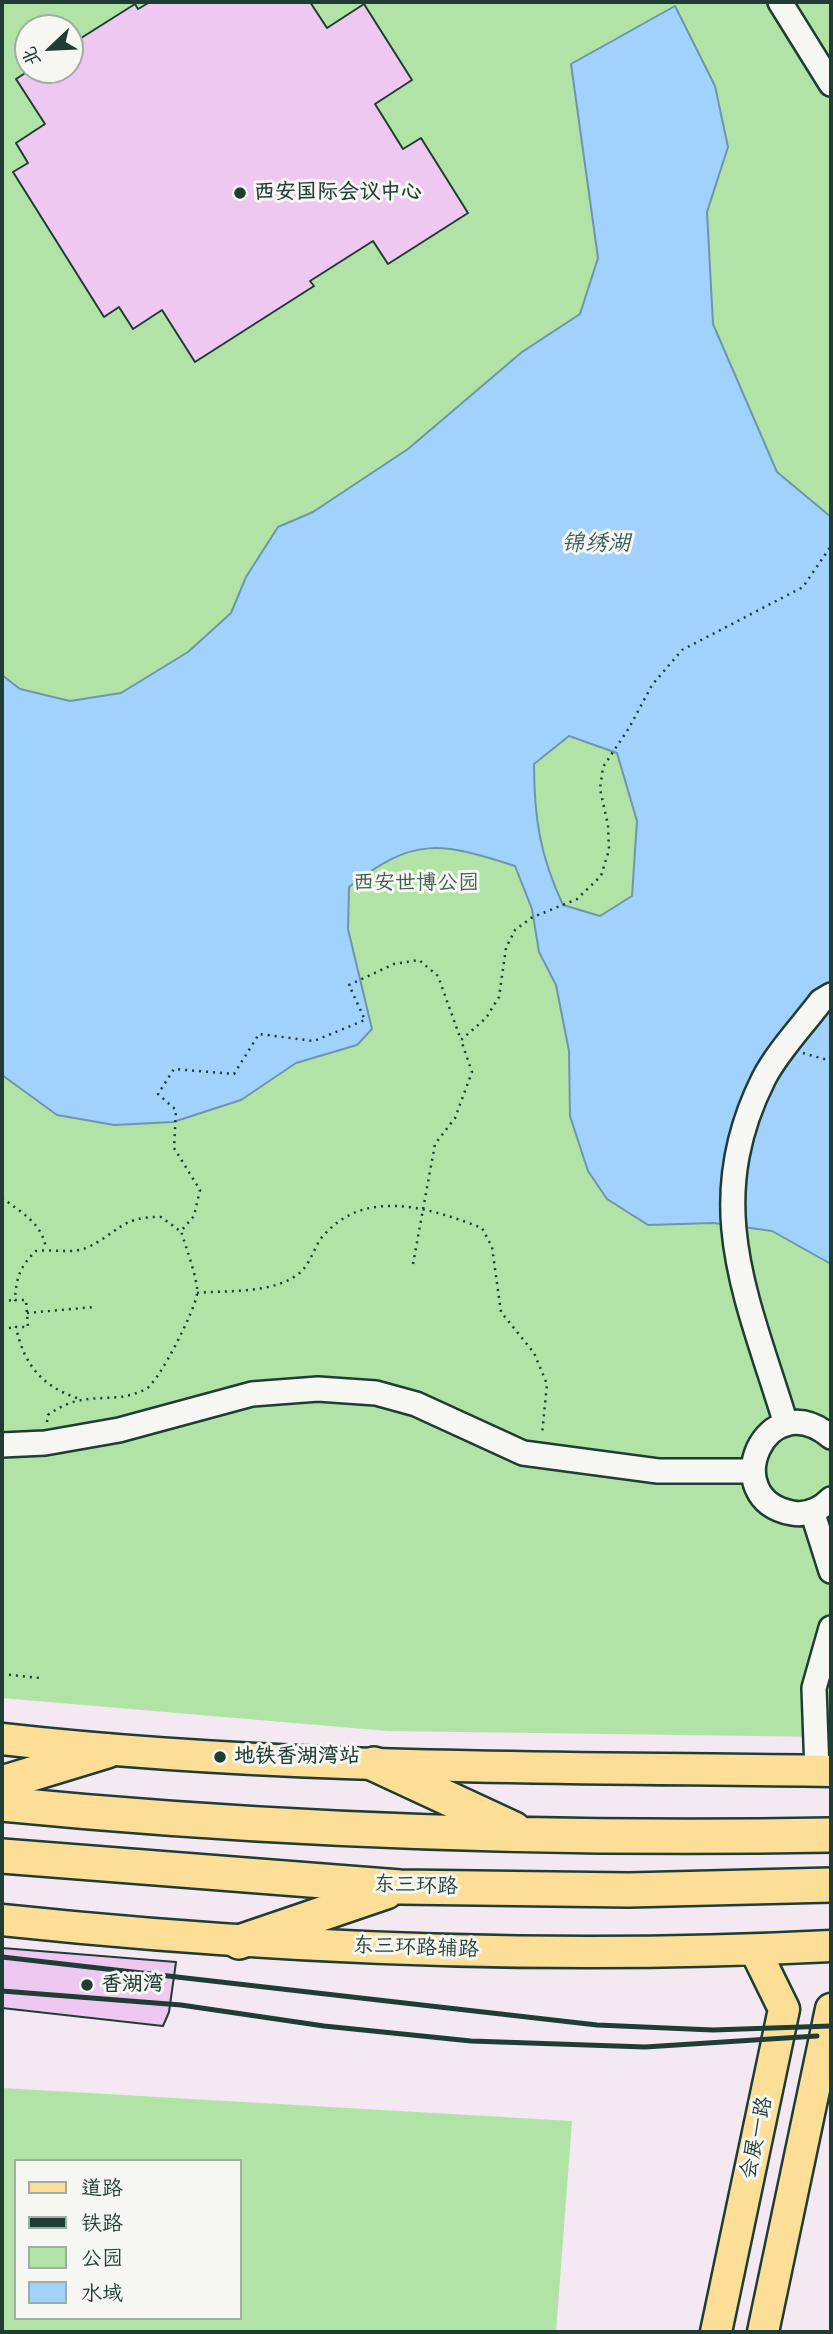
<!DOCTYPE html>
<html>
<head>
<meta charset="utf-8">
<style>
  body { margin:0 }
  #map { position:relative; width:833px; height:2334px; overflow:hidden; background:#f4e8f2; font-family:"Shantell Sans","LXGW WenKai TC",sans-serif }
  canvas { display:block }
  .frame { position:absolute; inset:0; border:4px solid #1f3d34; pointer-events:none }
  .legend { position:absolute; left:14px; top:2159px; width:228px; height:161px; box-sizing:border-box; background:#f6f6f2; border:2px solid #a0aca6; margin:0; padding:9px 12px; list-style:none; font-size:21px; color:#1f3d34 }
  .legend li { display:flex; align-items:center; gap:14px; height:35px }
  .legend b { width:35px; border:2px solid #a0aca6 }
  .north { position:absolute; left:14px; top:14px; width:70px; height:70px; box-sizing:border-box; background:#f6f6f2; border:2px solid #a0aca6; border-radius:50%; rotate:247deg; font-size:19px; font-weight:700; line-height:28px; text-align:center; color:#1f3d34 }
  .north::after { content:''; display:block; margin:auto; width:24px; height:32px; background:#1f3d34; clip-path:polygon(50% 0,100% 100%,50% 72%,0 100%) }
</style>
</head>
<body>
<div id="map">
<canvas width="833" height="2334"></canvas>
<div class="frame"></div>
<ul class="legend">
<li><b style="height:9px;background:#fcde96"></b>道路</li>
<li><b style="height:9px;background:#1f3d34"></b>铁路</li>
<li><b style="height:19px;background:#b0e3a5"></b>公园</li>
<li><b style="height:19px;background:#a1d1fd"></b>水域</li>
</ul>
<div class="north">北</div>
</div>
<script>
const c = document.querySelector('canvas').getContext('2d');
c.lineJoin = 'round';
function fillPath(path, color) { c.fillStyle = color; c.fill(path, 'evenodd'); }
function trace(path, color, width, dash) { c.strokeStyle = color; c.lineWidth = width; c.lineCap = dash ? 'butt' : 'round'; c.setLineDash(dash || []); c.stroke(path); }
function label(font, color, halo, rows, align = 'center') {
  c.font = font + ' "Shantell Sans","LXGW WenKai TC",sans-serif'; c.lineWidth = 6; c.setLineDash([]); c.textBaseline = 'middle'; c.strokeStyle = halo; c.fillStyle = color; for (const [text, x, y, turn = 0] of rows) {
    c.save(); c.translate(x, y); c.rotate((+turn || 0) * Math.PI / 180); c.textAlign = isNaN(turn) ? turn : align; if (halo) c.strokeText(text, 0, 0); c.fillText(text, 0, 0); c.restore();
  }
}
fillPath(new Path2D(`
  M2 2H831V1737L388 1731 2 1698ZM28 28H70V70H28Z
  M2 2088 572 2121 556 2332H2ZM16 2161H240V2318H16Z`), '#b0e3a5');
const water = new Path2D(`
  M675 6 715 86 728 147 707 212 713 324 777 472 831 517V1264L772 1231 714 1223 648 1225 607 1199 588 1171 570 1116 569 1051 556 985 539 952 532 909 515 866C440 842 414 836 349 887L348 929 372 1029 357 1045 296 1063 241 1100 173 1122 114 1125 57 1115 2 1075V675L20 689 70 701 121 693 188 652 231 613 246 577 278 527 313 512 408 449 522 352 580 314 598 258 571 64ZM569 736 617 753 637 821 632 896 600 916 563 905C540 856 534 817 534 764Z`);
fillPath(water, '#a1d1fd');
trace(water, '#6d96ad', 2);
const building = new Path2D(`
  M150 2H310L327 28 364 4 412 80 375 104 403 149 421 138 468 213 388 264 373 241 310 281 314 286 195 362 162 310 133 329 119 307 104 317 13 172 28 163 16 143 45 124 16 79 30 70H70V45L135 4 138 9Z
  M2 1948 176 1962 169 2012 163 2026 2 2008Z`);
fillPath(building, '#efc8f2');
trace(building, '#1f3d34', 2);
const minor = new Path2D(`
  M780 2 831 84
  M786 1424C748 1299 700 1205 764 1078 778 1051 803 1025 821 1001L831 995
  M831 1437C765 1382 716 1499 792 1513 807 1516 821 1509 831 1499
  M2 1445 45 1443 119 1430 252 1394 318 1389 376 1393 416 1404 523 1453 658 1471H753
  M812 1511 831 1571
  M817 1771 814 1688 831 1628`);
const major = new Path2D(`
  M2 1739C277 1770 555 1767 831 1771
  M2 1920C277 1949 555 1960 831 1946
  M716 2332 784 2009 755 1950
  M763 2332 831 2009`);
const highway = new Path2D(`
  M374 1764 514 1829
  M2 1783 107 1751
  M2 1804C278 1831 554 1840 831 1835
  M2 1856 400 1887 629 1890 831 1885
  M239 1942 386 1892`);
trace(minor, '#1f3d34', 28);
trace(major, '#1f3d34', 35);
trace(highway, '#1f3d34', 38);
trace(new Path2D(`
  M803 1053 831 1061
  M2 1198C21 1212 43 1224 46 1249
  M413 1264 435 1144 455 1118 472 1072 461 1040 486 1018 499 997 506 948 515 930 531 918 577 899 601 876 609 850 608 825 600 789 603 767 629 728 652 685 682 650 803 587 831 546
  M197 1293C228 1290 270 1294 297 1275 311 1265 313 1248 323 1236 365 1187 430 1208 482 1228L492 1247 501 1312 534 1353 547 1384 542 1434
  M2 1301 15 1300
  M27 1313 94 1307
  M2 1322V1329L16 1327
  M77 1398C42 1386 24 1365 16 1327H28L26 1300H15C16 1278 20 1266 36 1251 52 1249 71 1254 86 1248 118 1234 120 1216 161 1217L180 1231
  M47 1422 48 1415C86 1387 111 1407 146 1389 159 1382 195 1310 197 1294 199 1282 185 1245 181 1231L194 1216 200 1190 174 1148 176 1110 158 1094 174 1069 234 1074 259 1034 314 1041 365 1020 349 985 394 964 419 960 438 976 461 1040
  M2 1674 40 1678`), '#1f3d34', 2.5, [2, 5]);
trace(minor, '#f6f6f2', 23);
trace(major, '#fcde96', 30);
trace(highway, '#fcde96', 33);
trace(new Path2D(`
  M2 1957 597 2025 713 2030 831 2026
  M2 1991 181 2005 324 2026 471 2041 645 2047 817 2036`), '#1f3d34', 5);
for (const [x, y, r, color] of [
  [240,193,7,"#1f3d34"],
  [220,1757,7,"#1f3d34"],
  [87,1985,7,"#1f3d34"]
]) { const dot = new Path2D(); dot.arc(x, y, r, 0, 2 * Math.PI); c.fillStyle = color; c.fill(dot); trace(dot, '#f6f6f2', 2.5); }
label('bold 21px', '#1f3d34', '#f6f6f2', [
  ["西安国际会议中心",254,193],
  ["地铁香湖湾站",234,1757],
  ["香湖湾",101,1985]
], 'left');
label('21px', '#3c5e4b', '#f6f6f2', [
  ["西安世博公园",416,884]
]);
label('21px', '#1f3d34', '#f6f6f2', [
  ["东三环路",416,1886,2],
  ["东三环路辅路",416,1948,2],
  ["会展一路",757,2138,-78]
]);
label('italic 23px', '#395b5c', '#f6f6f2', [
  ["锦绣湖",596,544]
]);
</script>
</body>
</html>
